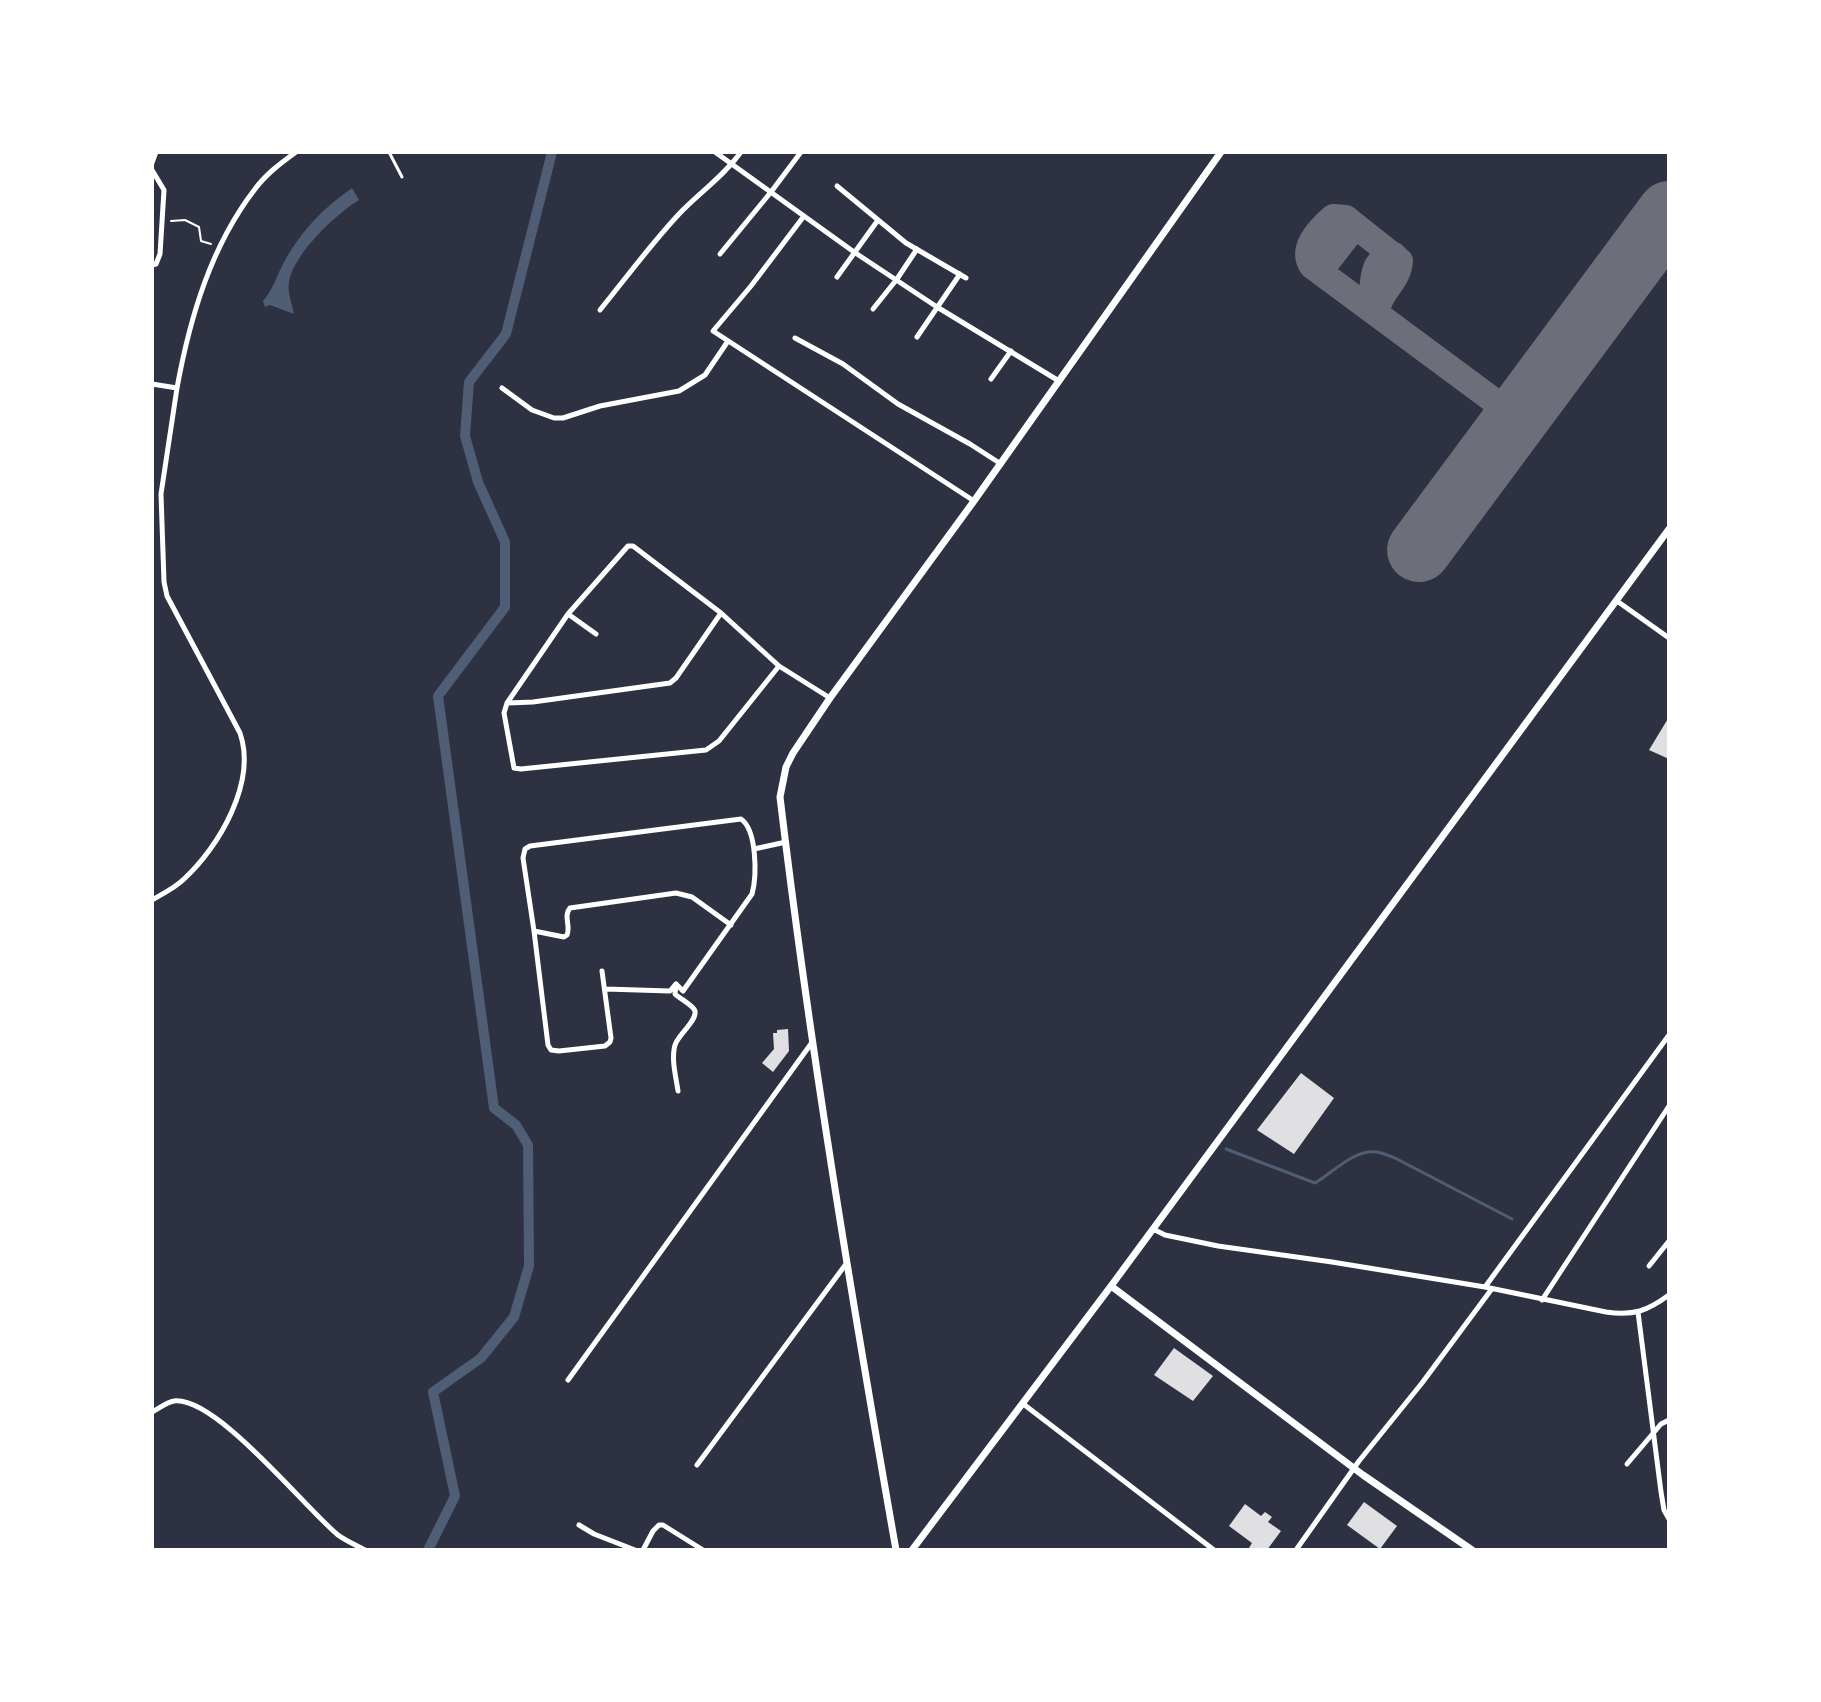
<!DOCTYPE html>
<html>
<head>
<meta charset="utf-8">
<style>
  body { margin:0 }
  #map { position:relative; width:1821px; height:1702px; overflow:hidden; background:#2d3142; font-family:Helvetica,sans-serif }
  canvas { display:block }
  .frame { position:absolute; inset:0; border:154px solid #fff; pointer-events:none }
</style>
</head>
<body>
<div id="map">
<canvas width="1821" height="1702"></canvas>
<div class="frame"></div>
</div>
<script>
const c = document.querySelector('canvas').getContext('2d');
c.lineJoin = 'round';
function fillPath(path, color) { c.fillStyle = color; c.fill(path, 'evenodd'); }
function trace(path, color, width, dash) { c.strokeStyle = color; c.lineWidth = width; c.lineCap = dash ? 'butt' : 'round'; c.setLineDash(dash || []); c.stroke(path); }
fillPath(new Path2D(`
  M352 188 359 200C336 214 294 253 289 282 287 291 292 304 294 314L270 305 265 307 263 301C273 290 277 275 284 262 301 231 323 208 352 188Z`), '#4f5d75');
trace(new Path2D(`
  M1226 1149 1315 1183C1334 1172 1354 1149 1377 1152 1383 1153 1390 1156 1395 1158L1512 1219`), '#4f5d75', 3);
trace(new Path2D(`
  M428 1550 455 1496 433 1392 481 1358 514 1317 529 1266 528 1145 516 1125 494 1108 438 696 505 607V542L478 482 465 436 469 382 506 334 552 152`), '#4f5d75', 10);
trace(new Path2D(`
  M1352 223 1400 261C1399 282 1377 293 1377 314
  M1324 274V266L1352 230V223L1346 218 1333 217C1319 229 1300 248 1312 266L1497 403C1508 418 1504 430 1497 445
  M1371 301C1374 281 1370 259 1394 255
  M1497 403C1511 406 1520 404 1533 397
  M1419 550 1410 546C1409 529 1430 524 1443 517`), '#6c6f7a', 26);
trace(new Path2D(`
  M1419 550 1669 213`), '#6c6f7a', 64);
fillPath(new Path2D(`
  M1669 717V759L1649 750Z
  M788 1029 789 1051 773 1072 762 1063 774 1049 773 1033H777V1030Z
  M1301 1073 1334 1098 1294 1154 1257 1130Z
  M1174 1348 1213 1376 1193 1401 1154 1375Z
  M1364 1502 1397 1526 1380 1549 1347 1525Z
  M1245 1504 1261 1516 1265 1512 1272 1517 1268 1522 1281 1531 1267 1550 1259 1548 1258 1550H1251L1249 1548 1252 1543 1229 1526Z`), '#e0e0e3');
trace(new Path2D(`
  M171 221 185 220 199 227 201 241 211 244`), '#fff', 2);
trace(new Path2D(`
  M389 152 402 177`), '#fff', 3);
trace(new Path2D(`
  M715 152 854 252 937 307 1059 381
  M152 163 156 152
  M152 170 164 190 160 254 156 264 152 265
  M837 186 906 243 966 278
  M804 216 751 286 713 331 974 501
  M720 254 771 192 801 152
  M837 277 878 220
  M873 309 897 279 917 249
  M600 310C626 278 651 244 679 214 700 192 723 177 741 152
  M917 337 960 274
  M795 338 843 364 898 404 970 444 1001 464
  M991 379 1011 351
  M152 384 177 388C190 317 211 246 255 189 266 174 281 163 296 152
  M502 388 532 410 554 418H563L600 406 679 391 705 375 728 341
  M1617 601 1669 638
  M568 614 596 634
  M779 666 719 741 706 750 521 769 514 768 504 713 507 703 568 614 628 546H633L721 613 779 666 830 698
  M508 703 533 702 670 683 676 678 721 613
  M754 849 786 842
  M152 900C162 894 175 888 184 879 219 847 257 782 240 733L167 596 164 582 161 494 177 388
  M534 931 564 937 567 935C571 926 563 916 570 908L676 893 692 897 731 925
  M602 971 611 1038 610 1042 605 1046 559 1051 551 1050 548 1045 534 931 523 858 525 849 530 846 741 819C757 830 757 876 752 894L683 991 676 984
  M676 984 675 994C680 999 693 1005 695 1011 697 1021 678 1035 675 1045 671 1059 676 1077 678 1091
  M605 989 670 991 675 985
  M1153 1229 1165 1235 1218 1246 1332 1262 1485 1287 1606 1312C1634 1316 1647 1311 1669 1295
  M1649 1266 1669 1241
  M1485 1287 1669 1035
  M1542 1300 1669 1106
  M1638 1312 1661 1492 1664 1510 1669 1519
  M568 1380 813 1041
  M1022 1403 1214 1550
  M152 1412C158 1409 167 1402 174 1401 216 1396 305 1508 338 1535 346 1541 356 1545 365 1550
  M1627 1464 1661 1424 1669 1420
  M697 1465 846 1264
  M579 1525 594 1534 635 1550
  M643 1550 653 1531 659 1525H663L703 1550
  M1296 1550 1359 1461 1422 1383 1491 1290`), '#fff', 5);
trace(new Path2D(`
  M1111 1286 1363 1475 1472 1550
  M896 1550C852 1300 810 1049 780 797L786 767 793 753 830 698 974 501 1221 152
  M912 1550 1111 1286 1669 529`), '#fff', 7);
</script>
</body>
</html>
